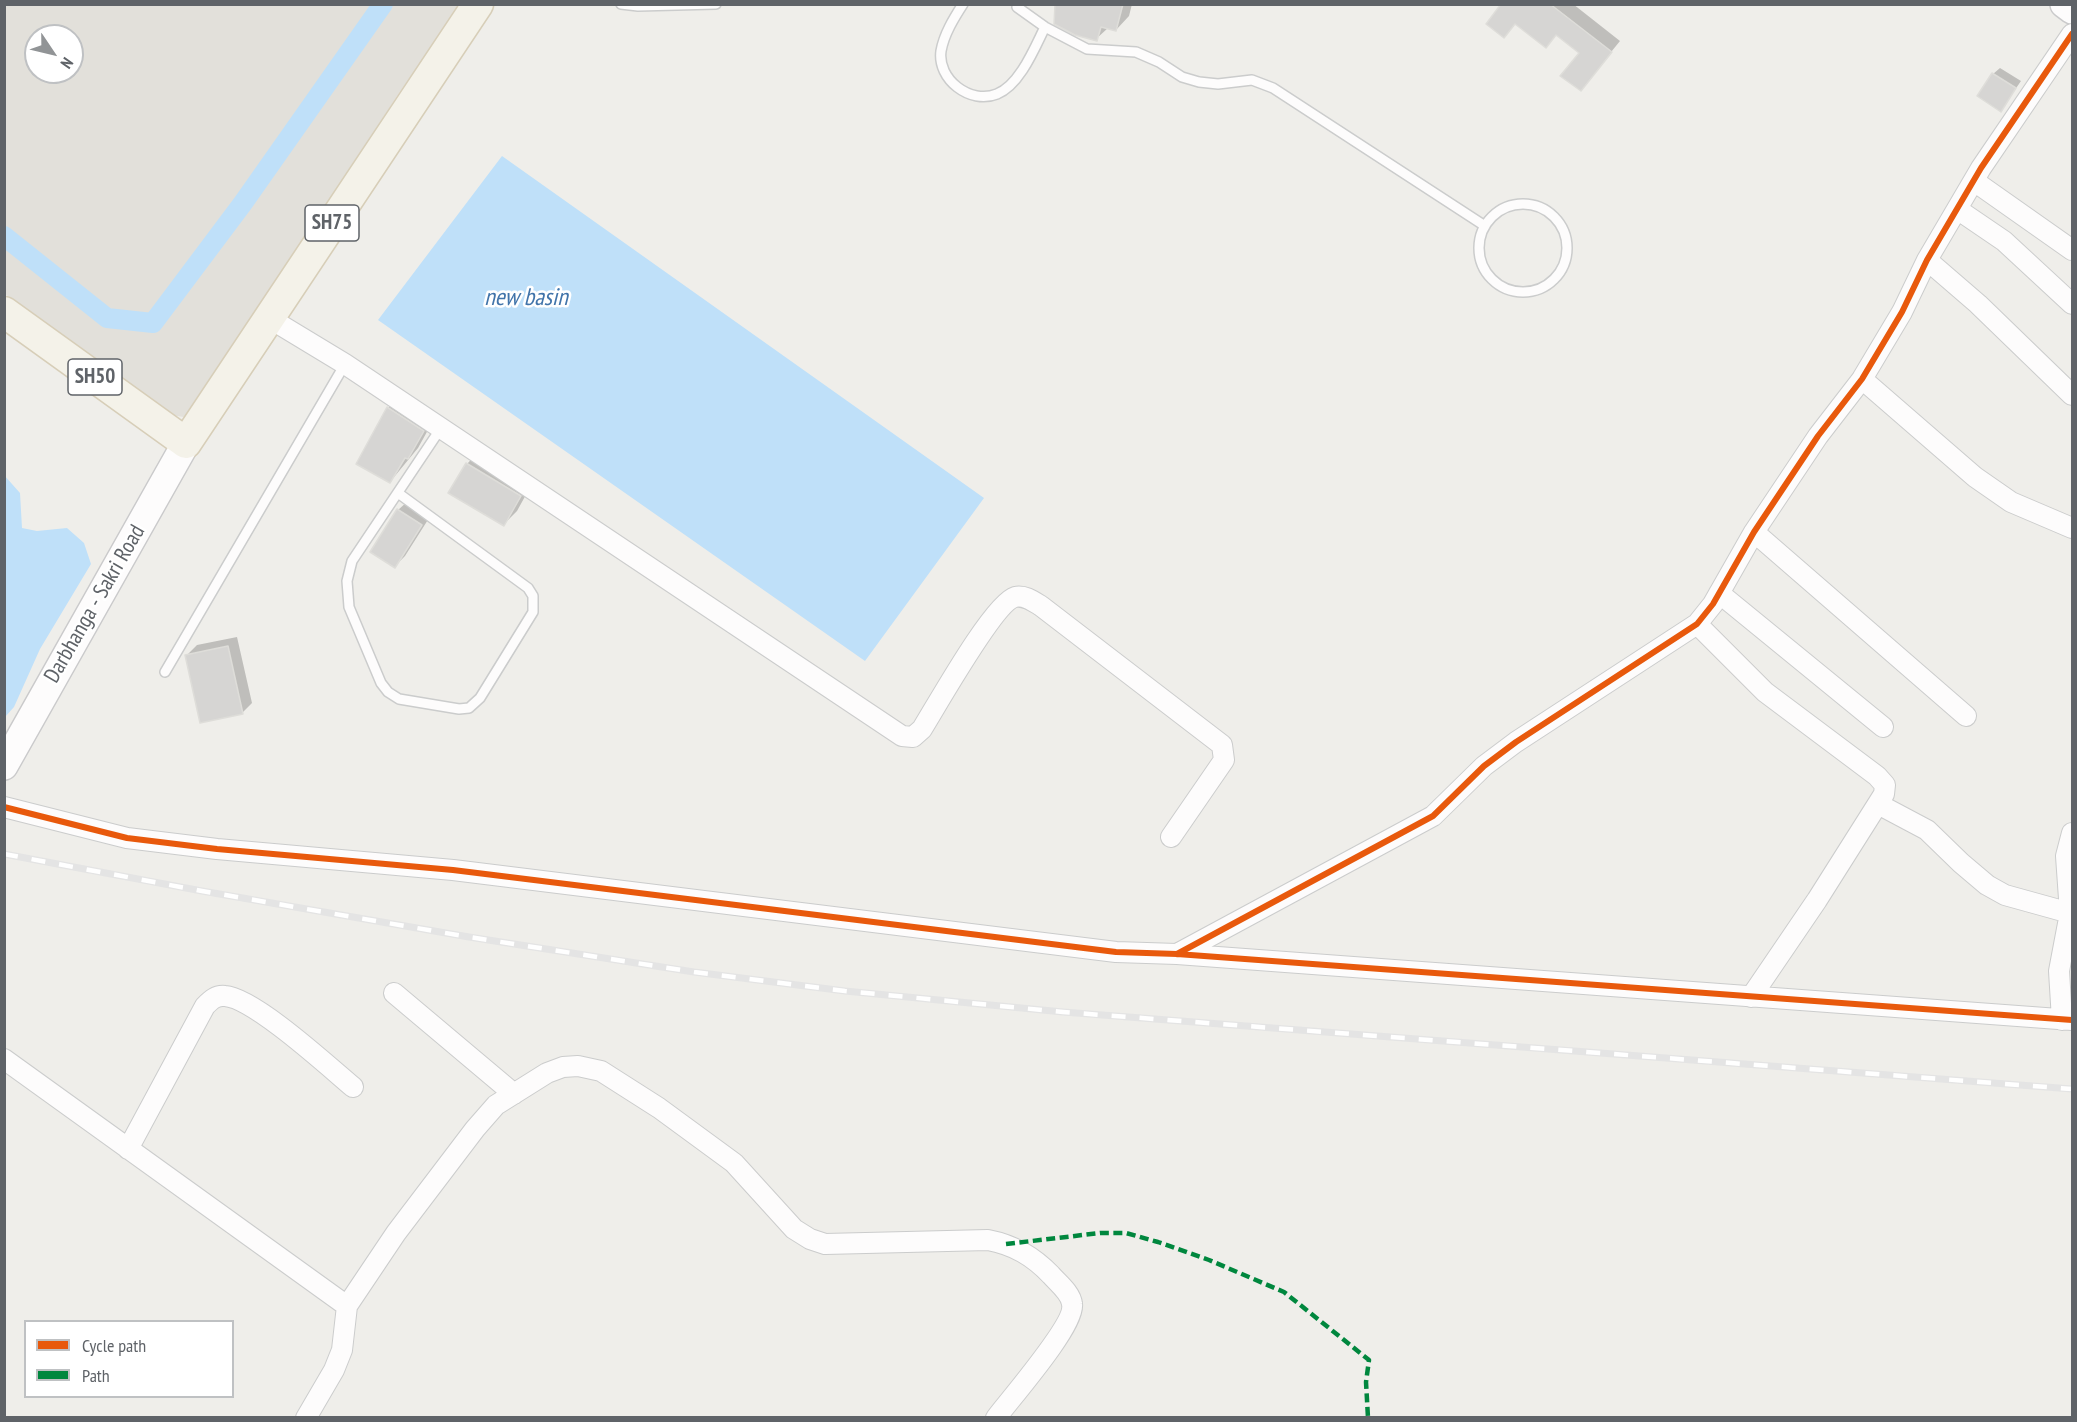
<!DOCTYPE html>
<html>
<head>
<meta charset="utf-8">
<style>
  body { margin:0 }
  #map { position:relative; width:2077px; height:1422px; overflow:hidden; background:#efeeea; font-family:"PT Sans Narrow",sans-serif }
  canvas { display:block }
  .frame { position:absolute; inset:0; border:6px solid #5f6368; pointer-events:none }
  .legend { position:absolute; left:24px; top:1320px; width:210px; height:78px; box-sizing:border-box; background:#fff; border:2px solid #bfc1c3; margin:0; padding:8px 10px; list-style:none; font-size:18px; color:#5f6368 }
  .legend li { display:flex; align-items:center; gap:12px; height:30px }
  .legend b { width:30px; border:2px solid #bfc1c3 }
  .north { position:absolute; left:24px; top:24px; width:60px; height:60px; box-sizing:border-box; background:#fff; border:2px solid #bfc1c3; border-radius:50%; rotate:125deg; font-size:16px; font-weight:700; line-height:24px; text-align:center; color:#5f6368 }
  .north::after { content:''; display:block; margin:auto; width:21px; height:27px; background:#919496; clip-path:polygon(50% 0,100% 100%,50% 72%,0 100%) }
</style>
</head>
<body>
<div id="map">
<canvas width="2077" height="1422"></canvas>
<div class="frame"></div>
<ul class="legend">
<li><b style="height:8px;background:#e8590c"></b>Cycle path</li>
<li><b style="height:8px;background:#00873e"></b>Path</li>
</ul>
<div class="north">N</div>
</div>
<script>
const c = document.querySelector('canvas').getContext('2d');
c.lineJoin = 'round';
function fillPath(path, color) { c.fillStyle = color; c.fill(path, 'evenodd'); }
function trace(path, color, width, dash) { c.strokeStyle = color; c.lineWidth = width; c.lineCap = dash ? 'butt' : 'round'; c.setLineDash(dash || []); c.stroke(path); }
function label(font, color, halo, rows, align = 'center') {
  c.font = font + ' "PT Sans Narrow",sans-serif'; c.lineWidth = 5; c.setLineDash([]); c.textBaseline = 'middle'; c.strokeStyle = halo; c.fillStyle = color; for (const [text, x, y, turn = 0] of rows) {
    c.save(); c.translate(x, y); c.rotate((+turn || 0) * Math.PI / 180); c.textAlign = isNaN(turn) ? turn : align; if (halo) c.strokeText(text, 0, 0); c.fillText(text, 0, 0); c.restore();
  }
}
fillPath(new Path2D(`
  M5 5H460L397 96 190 418 171 415 5 294ZM36 36H72V72H36Z`), '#e2e0da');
fillPath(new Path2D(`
  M502 156 984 498 865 661 378 320Z
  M4 475 20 493 22 528 37 531 67 528 84 543 91 564 40 649 14 707 5 717Z`), '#bfe0f9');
fillPath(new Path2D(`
  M1056 4H1132L1129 16 1116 30 1108 28 1096 39Z
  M1503 4H1573L1620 41 1581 89V52L1557 34 1546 46 1516 23 1504 36Z
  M2000 68 2021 81 2001 110 1993 74Z
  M398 398 433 421 418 448 390 482 358 464 388 408Z
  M480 450 533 482 517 511 504 524 467 464Z
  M408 501 431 515 405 556 395 566 398 510Z
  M237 637 252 703 242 713 187 655 197 645Z`), '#0003');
trace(new Path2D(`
  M4 236 107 318 153 323 243 203 383 4`), '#bfe0f9', 20);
const building = new Path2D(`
  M1055 4H1123L1116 31 1101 27 1097 41 1075 35 1054 24Z
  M1501 4H1550L1612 52 1581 91 1560 76 1579 53 1556 35 1546 48 1515 24 1504 38 1486 24Z
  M1992 73 2016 88 2001 112 1977 96Z
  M387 407 424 431 408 459 405 458 390 483 356 464Z
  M466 463 521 496 504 526 448 493Z
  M397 509 422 525 395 568 370 552Z
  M228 646 243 714 200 723 185 655Z`);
fillPath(building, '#d6d5d3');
trace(building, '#deddd9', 1.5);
const service = new Path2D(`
  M621 4 638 6 716 4
  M963 4C954 18 944 34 941 51 937 79 970 105 997 94 1020 85 1035 47 1045 27
  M1017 7 1045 27 1087 49 1136 52 1159 62 1182 77 1199 82 1218 84 1252 80 1273 88 1485 226
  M1479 248a44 44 0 1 1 88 0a44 44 0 1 1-88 0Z
  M398 493 528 588 533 596V612L480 698 469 708 459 709 399 699 388 692 381 683 349 607 347 581 352 561 441 428
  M165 672 345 364`);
const minor = new Path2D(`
  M1974 181 2072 250
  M1957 209 2004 241 2072 304
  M1927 260 1978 304 2072 395
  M269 318 345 364 902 736 913 737 922 729C937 705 994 603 1015 597 1025 595 1033 601 1041 606L1222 745 1224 760 1171 837
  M1862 379 1975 477 2011 502 2072 528
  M1754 532 1966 716
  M1719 593 1883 727
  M1697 624 1765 692 1877 776 1885 785 1884 794 1817 900 1751 997
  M1878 804 1927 830 1961 863 1987 885 2005 895 2070 913
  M4 807 127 838 217 849 453 870 1116 952 1177 954 2072 1020
  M1177 954 1433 816 1484 766 1516 742 1697 624 1713 604 1754 532 1818 436 1862 379 1902 312 1927 260 1981 168 2072 34
  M394 993 514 1094
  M2062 1020 2059 971 2070 913 2066 856 2072 833
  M4 1059 347 1306
  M128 1149 205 1006C211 1000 216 995 225 996 254 998 328 1066 353 1087
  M306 1418 334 1370 342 1350 347 1306 396 1233 475 1129 496 1105 547 1073 563 1067 578 1066 601 1071 659 1108 734 1163 794 1229 810 1239 825 1244 988 1240C1014 1245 1033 1256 1051 1275 1058 1283 1071 1293 1072 1304 1076 1324 1011 1398 996 1418`);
const secondary = new Path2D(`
  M2064 4 2072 10
  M4 766 186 443`);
const primary = new Path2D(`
  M4 312 186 443 478 4`);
trace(service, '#cbcccc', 12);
trace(minor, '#cbcccc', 22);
trace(secondary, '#cacacb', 30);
trace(primary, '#d7ceb8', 33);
trace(service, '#fdfcfc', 9);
trace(minor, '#fdfcfc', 20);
trace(secondary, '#fdfcfc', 27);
trace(primary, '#f4f2e9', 30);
const rail = new Path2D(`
  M4 854 202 891 469 937 694 972 845 991 1063 1012 2072 1089`);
trace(rail, '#e4e4e4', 7);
trace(rail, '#fff', 4.5, [14]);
trace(new Path2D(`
  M1006 1244 1100 1233H1126L1158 1242 1209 1260 1284 1292 1369 1360 1366 1382 1368 1418`), '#00873e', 4.5, [9, 4.5]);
trace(new Path2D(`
  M4 807 127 838 217 849 453 870 1116 952 1177 954 2072 1020
  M1177 954 1433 816 1484 766 1516 742 1697 624 1713 604 1754 532 1818 436 1862 379 1902 312 1927 260 1981 168 2072 34`), '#e8590c', 6);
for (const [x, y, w] of [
  [332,223,54],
  [95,377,54]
]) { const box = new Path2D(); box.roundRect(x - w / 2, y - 18, w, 36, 4.5); c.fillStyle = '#fff'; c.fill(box); trace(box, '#5f6368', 1.5); }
label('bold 21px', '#5f6368', null, [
  ["SH75",332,223],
  ["SH50",95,377]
]);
label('22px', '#5f6368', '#fff', [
  ["Darbhanga - Sakri Road",95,604,-60]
]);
label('italic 24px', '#4174aa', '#fff', [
  ["new basin",526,298]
]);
</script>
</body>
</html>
